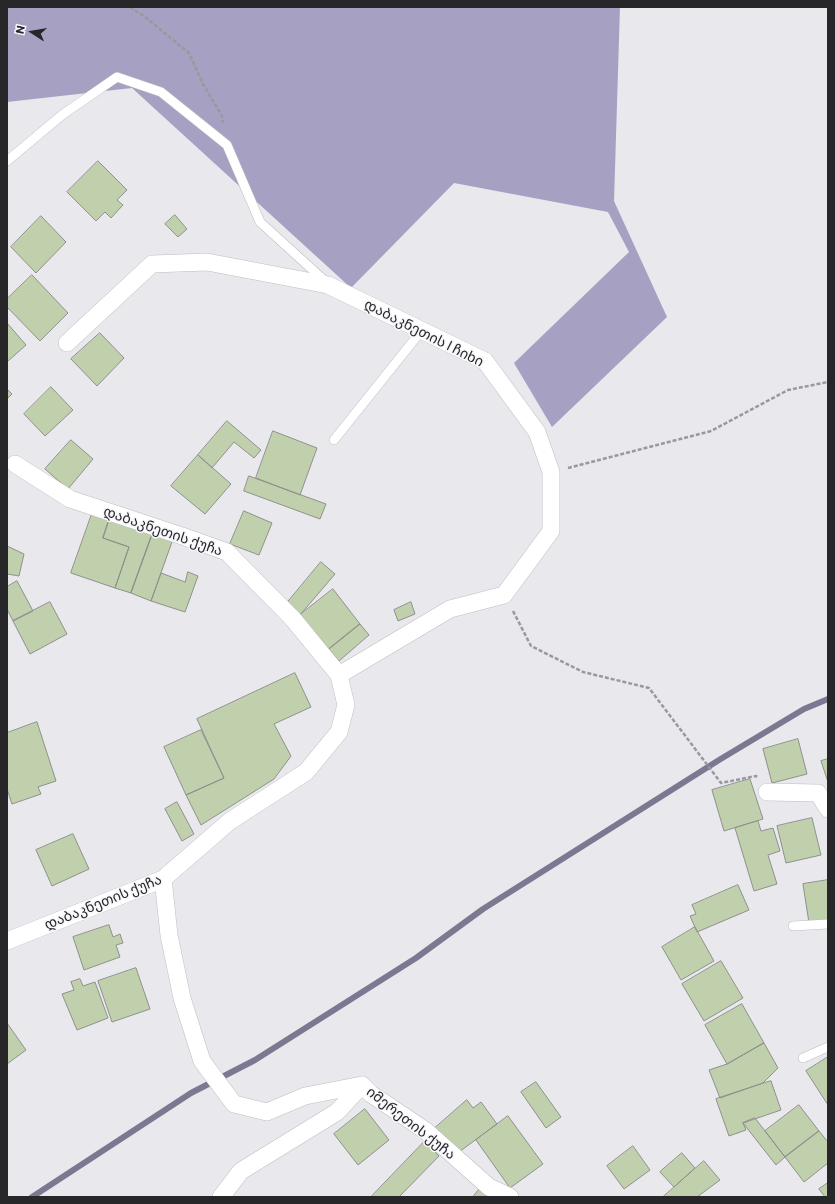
<!DOCTYPE html>
<html>
<head>
<meta charset="utf-8">
<style>
  body { margin:0 }
  #map { position:relative; width:835px; height:1204px; overflow:hidden; background:#e9e8ed; font-family:Commissioner,sans-serif }
  canvas { display:block }
  .frame { position:absolute; inset:0; border:8px solid #272729; pointer-events:none }
  .north { position:absolute; left:12px; top:12px; width:40px; height:40px; -webkit-text-stroke:3px #f6f6fb; paint-order:stroke; rotate:282deg; font-size:11px; font-weight:700; line-height:16px; text-align:center; color:#272729 }
  .north::after { content:''; display:block; margin:auto; width:14px; height:18px; background:#272729; clip-path:polygon(50% 0,100% 100%,50% 72%,0 100%) }
</style>
</head>
<body>
<div id="map">
<canvas width="835" height="1204"></canvas>
<div class="frame"></div>
<div class="north">N</div>
</div>
<script>
const c = document.querySelector('canvas').getContext('2d');
c.lineJoin = 'round';
function fillPath(path, color) { c.fillStyle = color; c.fill(path, 'evenodd'); }
function trace(path, color, width, dash) { c.strokeStyle = color; c.lineWidth = width; c.lineCap = dash ? 'butt' : 'round'; c.setLineDash(dash || []); c.stroke(path); }
function label(font, color, halo, rows, align = 'center') {
  c.font = font + ' Commissioner,"Noto Sans Georgian",sans-serif'; c.lineWidth = 3; c.setLineDash([]); c.textBaseline = 'middle'; c.strokeStyle = halo; c.fillStyle = color; for (const [text, x, y, turn = 0] of rows) {
    c.save(); c.translate(x, y); c.rotate((+turn || 0) * Math.PI / 180); c.textAlign = isNaN(turn) ? turn : align; if (halo) c.strokeText(text, 0, 0); c.fillText(text, 0, 0); c.restore();
  }
}
fillPath(new Path2D(`
  M7 7H620L614 201 667 317 552 427 514 363 629 252 608 212 454 183 351 288 132 88 7 102Z`), '#a6a0c3');
trace(new Path2D(`
  M32 1197 191 1093 255 1060 416 958 483 909 719 760 804 709 828 699`), '#7c7891', 6);
const building = new Path2D(`
  M98 161 127 190 117 200 123 205 111 218 105 212 96 221 67 192Z
  M175 215 187 229 178 237 165 224Z
  M41 216 66 242 36 273 11 247Z
  M32 275 68 313 40 341 7 307V299Z
  M7 323 26 345 7 362Z
  M100 333 124 358 97 386 71 359Z
  M51 387 73 410 45 436 24 414Z
  M7 389 12 394 7 399Z
  M227 421 261 450 254 458 234 442 212 468 198 455Z
  M273 431 317 448 300 495 256 478Z
  M71 440 93 459 68 489 45 469Z
  M198 455 231 484 205 514 171 486Z
  M249 476 326 504 320 519 244 491Z
  M93 511 110 517 103 538 129 547 115 588 71 573Z
  M244 511 272 523 259 555 230 544Z
  M110 517 153 532 131 593 115 588 129 547 103 538Z
  M153 532 173 539 151 601 131 593Z
  M7 546 24 554 19 576 7 574Z
  M321 562 335 574 300 615 287 603Z
  M188 572 198 576 185 612 151 601 161 573 185 582Z
  M17 581 33 611 13 621 7 609V587Z
  M333 589 360 624 329 649 300 615Z
  M50 602 67 634 30 654 13 621Z
  M411 602 415 614 398 621 394 610Z
  M360 624 369 635 339 661 329 649Z
  M295 673 311 707 274 724 291 756 274 779 201 825 186 795 224 778 197 719Z
  M37 722 56 781 38 787 41 794 12 804 7 789V733Z
  M201 730 224 778 186 795 164 747Z
  M798 739 807 774 772 783 763 749Z
  M828 759V782L821 761Z
  M750 779 763 819 724 831 712 790Z
  M177 802 194 834 182 841 165 809Z
  M812 818 821 855 786 863 777 826Z
  M758 821 761 831 773 828 780 851 768 855 777 884 754 891 735 828Z
  M73 834 89 869 52 886 36 850Z
  M828 880V920L809 923 803 884Z
  M738 885 749 910 697 932 690 916 696 914 692 905Z
  M109 925 113 937 120 934 123 943 116 945 120 957 84 970 73 937Z
  M695 927 714 961 681 980 662 947Z
  M721 961 743 998 704 1021 682 984Z
  M136 968 150 1009 112 1022 98 981Z
  M80 979 83 986 95 982 108 1018 77 1030 62 994 74 990 71 982Z
  M742 1004 764 1043 727 1064 705 1025Z
  M7 1023 26 1050 7 1064Z
  M764 1043 778 1068 763 1083 720 1098 709 1070 727 1064Z
  M828 1057V1105L806 1071Z
  M771 1081 781 1110 743 1123 746 1130 729 1136 716 1099Z
  M536 1082 561 1117 546 1128 521 1092Z
  M467 1100 473 1108 481 1102 497 1124 459 1152 435 1128Z
  M799 1105 819 1131 785 1157 765 1131Z
  M365 1109 389 1140 358 1165 334 1134Z
  M508 1116 543 1164 510 1188 476 1140Z
  M755 1118 785 1157 776 1165 743 1123Z
  M819 1131 828 1142V1163L804 1182 785 1157Z
  M425 1141 439 1156 399 1197H371Z
  M633 1146 650 1170 624 1189 607 1166Z
  M682 1153 695 1168 674 1187 660 1172Z
  M704 1161 720 1180 697 1197H663Z
  M828 1183V1197H825L819 1189Z
  M481 1187 492 1197H473Z`);
fillPath(building, '#c0d0ad');
trace(building, '#8e908c', 1);
const service = new Path2D(`
  M7 161 62 115 117 77 161 92 227 145 260 222 326 282
  M334 440 422 330
  M793 926 828 924
  M803 1058 828 1047`);
const minor = new Path2D(`
  M67 343 152 264 207 262 328 285 485 361 537 432 551 472V531L504 595 450 609 339 675
  M767 792 818 793 828 809
  M163 879 169 935 182 998 202 1061 234 1104 267 1112 305 1096 362 1085
  M7 941 163 879 230 821 306 772 339 732 346 705 339 675 293 619 227 552 182 536 70 499 15 464
  M362 1085 371 1094 426 1131 489 1187 510 1197
  M221 1197 241 1171 337 1112 362 1085`);
trace(service, '#bebdc2', 10);
trace(minor, '#bebdc2', 18);
trace(new Path2D(`
  M130 7 145 17 189 53 203 84 222 116 223 123
  M568 468 711 431 788 390 828 382
  M513 611 531 646 583 672 649 688 721 783 756 776 757 777`), '#99999d', 2.5, [4, 2]);
trace(service, '#fff', 9);
trace(minor, '#fff', 17);
label('14px', '#272729', '#f6f6fb', [
  ["დაბაკნეთის I ჩიხი",424,333,27],
  ["დაბაკნეთის ქუჩა",163,531,19],
  ["დაბაკნეთის ქუჩა",103,902,-22],
  ["იმერეთის ქუჩა",411,1123,38]
]);
</script>
</body>
</html>
